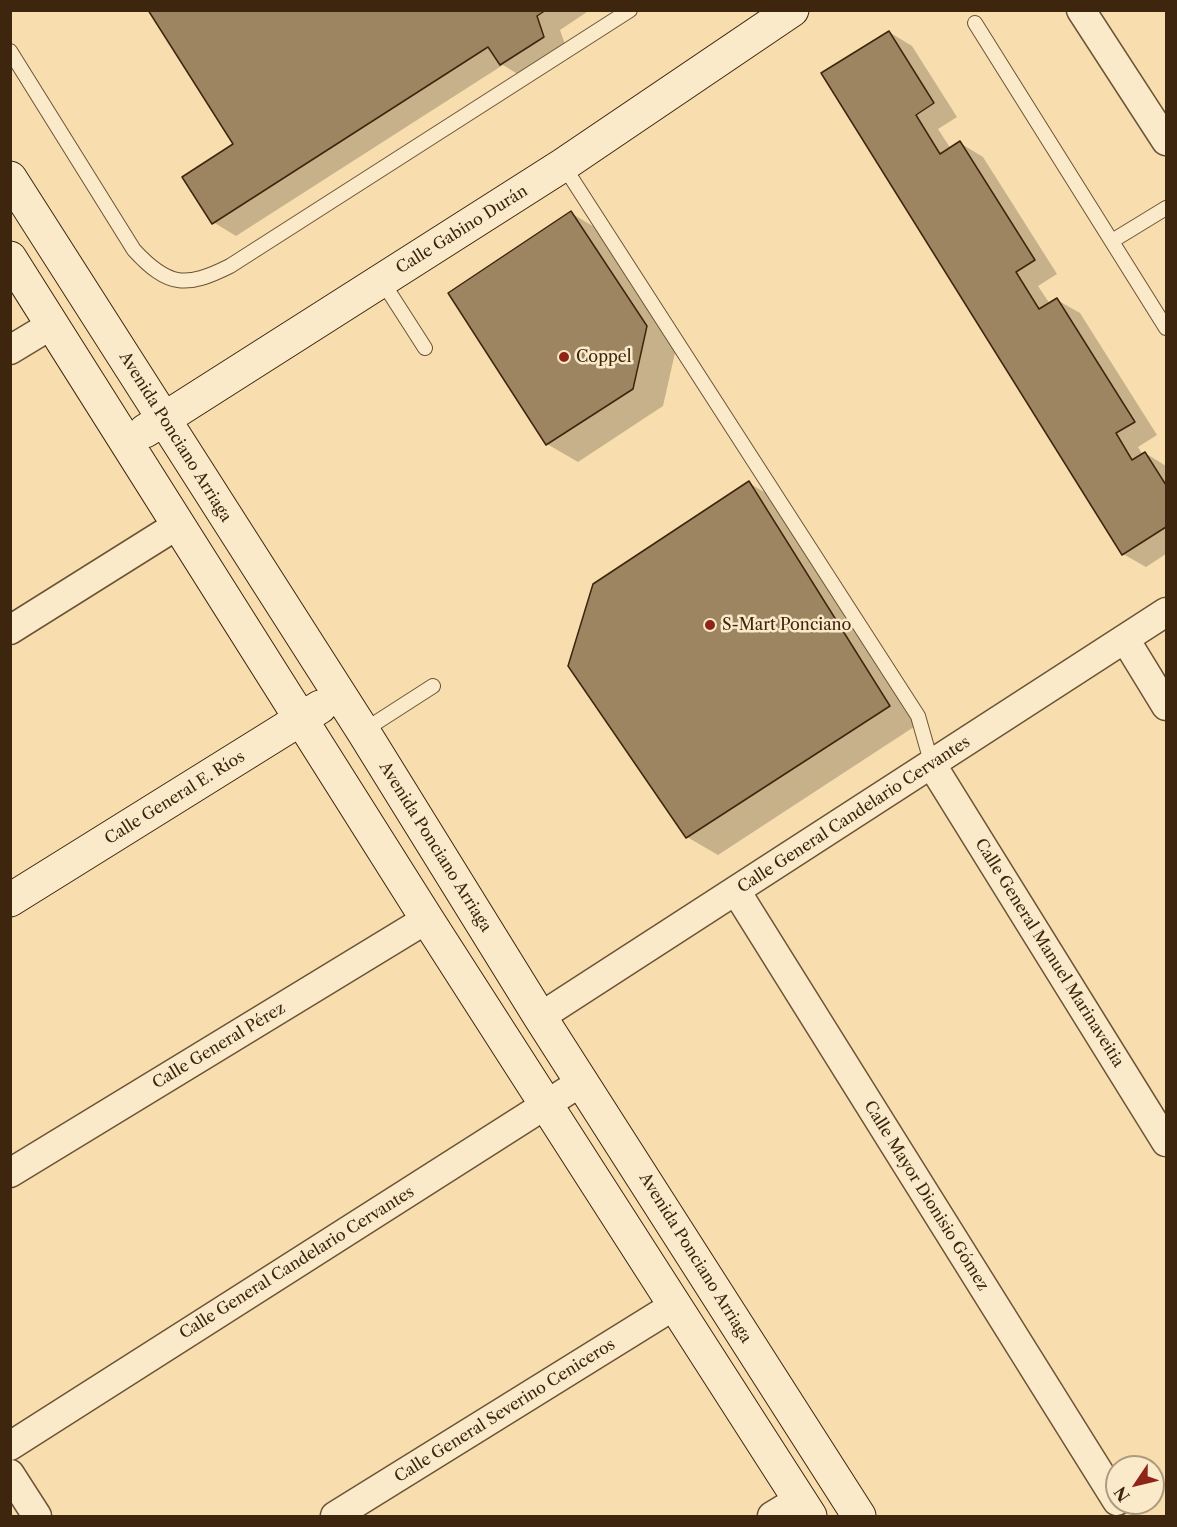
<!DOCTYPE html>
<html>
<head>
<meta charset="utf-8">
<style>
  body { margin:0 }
  #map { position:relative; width:1177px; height:1527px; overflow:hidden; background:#f8deae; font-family:"Libre Caslon Text",serif }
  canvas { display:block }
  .frame { position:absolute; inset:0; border:12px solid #3d250e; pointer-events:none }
  .north { position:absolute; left:1105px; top:1455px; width:60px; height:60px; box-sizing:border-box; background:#faeaca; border:2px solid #ae9b7f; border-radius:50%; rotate:235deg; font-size:16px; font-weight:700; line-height:24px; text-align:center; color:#3d250e }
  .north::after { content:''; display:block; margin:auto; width:21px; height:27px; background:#8f2418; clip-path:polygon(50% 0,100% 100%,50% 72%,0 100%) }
</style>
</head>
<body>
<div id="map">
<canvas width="1177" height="1527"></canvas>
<div class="frame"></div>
<div class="north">N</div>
</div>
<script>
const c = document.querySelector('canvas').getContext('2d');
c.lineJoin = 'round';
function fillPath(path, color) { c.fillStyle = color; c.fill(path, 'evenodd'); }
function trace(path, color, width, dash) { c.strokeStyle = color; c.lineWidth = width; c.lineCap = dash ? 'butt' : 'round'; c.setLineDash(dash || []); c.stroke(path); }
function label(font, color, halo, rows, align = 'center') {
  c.font = font + ' "Libre Caslon Text",serif'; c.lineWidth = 5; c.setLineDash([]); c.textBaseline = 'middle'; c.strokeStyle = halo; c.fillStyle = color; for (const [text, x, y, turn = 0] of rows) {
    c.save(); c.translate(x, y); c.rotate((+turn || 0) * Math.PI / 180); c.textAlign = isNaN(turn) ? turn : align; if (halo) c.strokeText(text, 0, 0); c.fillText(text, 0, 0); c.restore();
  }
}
fillPath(new Path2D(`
  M149 10H590L560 30 567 50 524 78 503 65 236 236 213 222 235 144Z
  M889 32 912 46 957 117 938 129 951 149 960 143 983 157 1057 274 1038 286 1050 304 1057 300 1080 313 1157 435 1138 447 1143 455 1145 453 1166 466V554L1146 567 1123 554 823 74Z
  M571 213 601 231 677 344 663 406 578 462 547 444Z
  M749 483 779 501 920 723 718 855 687 837Z`), '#0003');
const building = new Path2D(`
  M148 10H546L537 16 544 37 500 65 488 47 212 224 182 177 233 144Z
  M889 31 934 103 916 115 940 154 960 141 1035 260 1016 272 1039 309 1057 298 1135 422 1116 433 1132 460 1145 452 1166 485V527L1122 555 821 73Z
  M571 211 647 326 633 389 546 445 448 293Z
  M749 481 890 706 686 838 568 666 593 584Z`);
fillPath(building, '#9e8561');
trace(building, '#3d250e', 1.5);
const lane = new Path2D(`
  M975 23 1166 328
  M10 51 134 250C168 287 186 288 230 266L630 10
  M563 165 918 716 932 765
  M1112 241 1166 208
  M382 281 425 348
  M363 731 433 686`);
const street = new Path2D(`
  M1081 10 1166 141
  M10 350 53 324
  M10 630 179 524
  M1125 639 1166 706
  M932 765 1166 1142
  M736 891 1117 1501
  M540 1017 1166 612
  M10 1173 427 919
  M10 1446 583 1081
  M10 1474 37 1516
  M335 1516 675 1305
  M772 1516 800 1499`);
const secondary = new Path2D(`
  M10 178 363 731 540 1017 859 1516
  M10 258 427 919 810 1516
  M145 431 563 165 792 10
  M10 900 320 707`);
trace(lane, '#6c5336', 16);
trace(street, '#6c5336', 31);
trace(secondary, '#3d250e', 35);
trace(lane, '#faeaca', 14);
trace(street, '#faeaca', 28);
trace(secondary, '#faeaca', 33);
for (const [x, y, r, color] of [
  [564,357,6,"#8f2418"],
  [710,625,6,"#8f2418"]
]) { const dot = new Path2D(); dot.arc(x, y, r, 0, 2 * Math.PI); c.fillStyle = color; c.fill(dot); trace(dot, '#faeaca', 2); }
label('16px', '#3d250e', '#faeaca', [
  ["Calle Gabino Durán",462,230,-32],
  ["Avenida Ponciano Arriaga",175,437,58],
  ["Calle General E. Ríos",175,798,-32],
  ["Calle General Candelario Cervantes",854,815,-33],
  ["Avenida Ponciano Arriaga",435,847,58],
  ["Calle General Manuel Marinaveitia",1049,953,58],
  ["Calle General Pérez",219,1046,-31],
  ["Calle Mayor Dionisio Gómez",926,1196,58],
  ["Avenida Ponciano Arriaga",695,1258,58],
  ["Calle General Candelario Cervantes",297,1263,-32],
  ["Calle General Severino Ceniceros",505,1411,-32]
]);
label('16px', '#3d250e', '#faeaca', [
  ["Coppel",576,357],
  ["S-Mart Ponciano",722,625]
], 'left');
</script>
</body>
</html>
